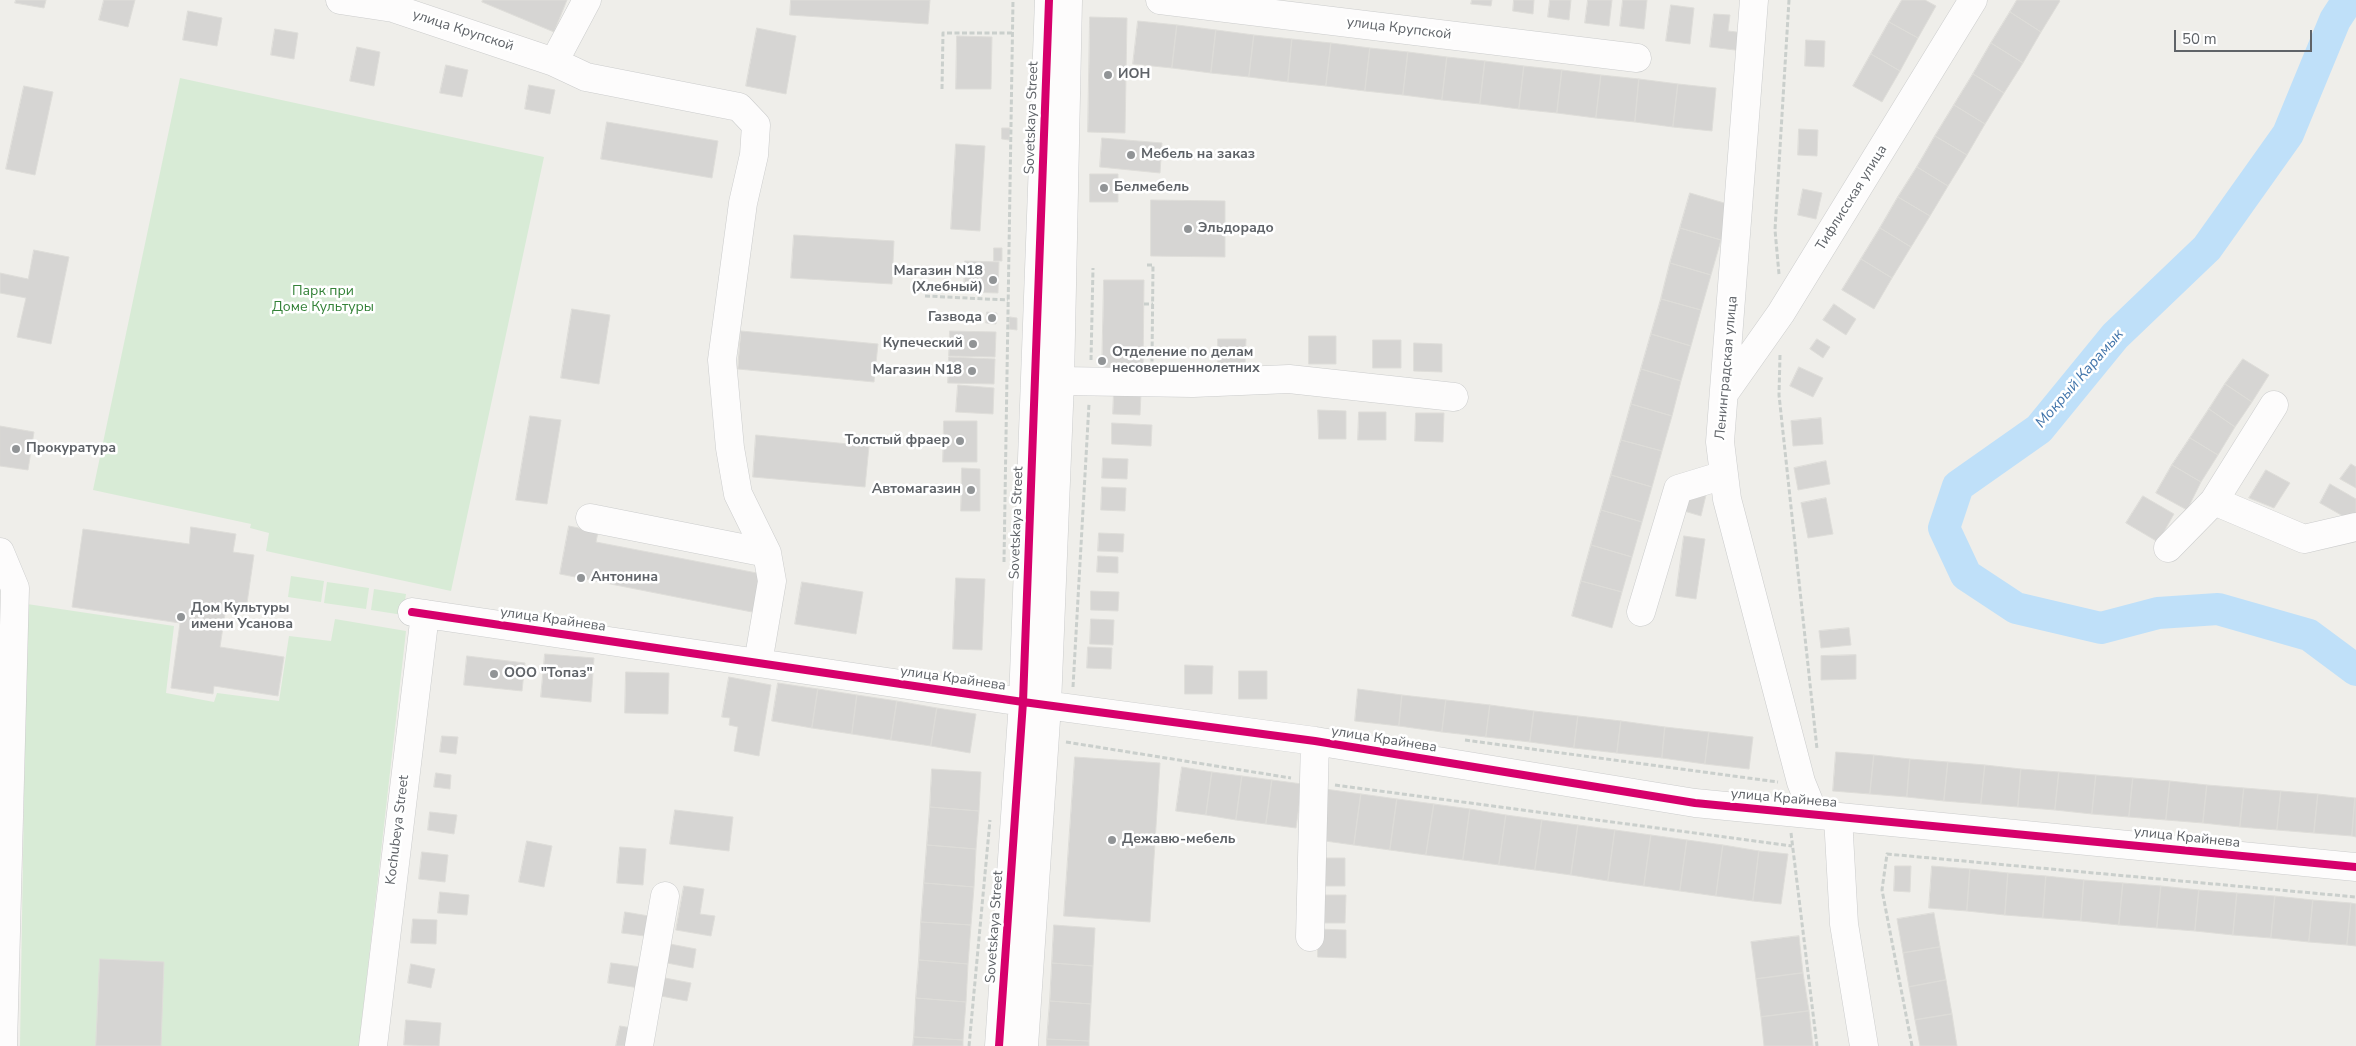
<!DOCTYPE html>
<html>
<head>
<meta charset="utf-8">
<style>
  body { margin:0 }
  #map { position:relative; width:2356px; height:1046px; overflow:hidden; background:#efeeea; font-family:"Nunito Sans",sans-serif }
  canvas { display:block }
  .scale { position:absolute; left:2174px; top:30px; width:138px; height:22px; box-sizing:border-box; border:2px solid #5f6368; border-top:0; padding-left:6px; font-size:15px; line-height:18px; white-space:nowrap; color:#5f6368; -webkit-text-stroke:4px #fff; paint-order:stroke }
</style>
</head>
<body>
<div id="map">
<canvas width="2356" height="1046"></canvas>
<div class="scale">50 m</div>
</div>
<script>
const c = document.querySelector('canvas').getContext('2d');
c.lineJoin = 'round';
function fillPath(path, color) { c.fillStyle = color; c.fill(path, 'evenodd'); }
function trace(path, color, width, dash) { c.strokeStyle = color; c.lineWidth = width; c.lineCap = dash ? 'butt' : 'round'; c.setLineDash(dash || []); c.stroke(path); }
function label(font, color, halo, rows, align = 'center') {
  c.font = font + ' "Nunito Sans",sans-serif'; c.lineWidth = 5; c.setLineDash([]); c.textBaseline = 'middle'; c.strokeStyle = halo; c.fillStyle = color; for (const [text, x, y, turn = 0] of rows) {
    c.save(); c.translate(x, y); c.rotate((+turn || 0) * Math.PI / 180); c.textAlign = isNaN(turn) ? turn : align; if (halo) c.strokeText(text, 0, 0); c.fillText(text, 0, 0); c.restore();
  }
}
fillPath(new Path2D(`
  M180 78 544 157 451 591 266 551 269 533 250 528 251 524 93 490Z
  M291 576 324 581 321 602 288 597Z
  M327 582 369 588 366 609 324 603Z
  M374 589 406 594 403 615 371 610Z
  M27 604 174 626 166 693 214 702 217 693 279 701 289 636 331 641 335 619 406 631 359 1046H20Z`), '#d8ebd6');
trace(new Path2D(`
  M2348 0 2335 20 2288 134 2207 248 2115 336 2039 429 1958 486 1944 528 1966 575 2016 608 2101 628 2158 613 2218 609 2309 635 2356 670`), '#bfe0f9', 32);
const building = new Path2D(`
  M16 0H46L44 8 15 3Z
  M104 0H135L128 27 99 20Z
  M483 0H567L554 32 482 2Z
  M791 0H930L928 24 790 15Z
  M1472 0H1492L1491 6 1471 4Z
  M1514 0H1534L1533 14 1513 11Z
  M1550 0H1571L1569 20 1548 17Z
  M1588 0H1612L1609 26 1585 23Z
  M1623 0H1647L1644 29 1620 26Z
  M1902 0H1925L1936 6 1918 38 1889 22Z
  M2017 0H2059L2060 1 2041 32 2010 12Z
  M1671 5 1694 8 1690 44 1666 41Z
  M188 11 222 18 217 46 183 40Z
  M2010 12 2041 32 2023 63 1991 43Z
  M1714 14 1730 15 1728 31 1745 33 1743 51 1710 47Z
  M1090 17 1127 18 1125 133 1088 132Z
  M1138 21 1177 25 1172 68 1133 64Z
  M1889 22 1918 38 1900 71 1871 54Z
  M1177 25 1216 30 1211 73 1172 68Z
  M757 28 796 36 786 94 746 86Z
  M275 29 298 33 294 59 271 55Z
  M1216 30 1254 35 1249 77 1211 73Z
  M1254 35 1292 39 1288 82 1249 77Z
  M957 36 992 37 991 89H956Z
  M1292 39 1331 43 1326 86 1288 82Z
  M1806 40 1825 41 1824 67 1805 66Z
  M1331 43 1370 48 1365 91 1326 86Z
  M1991 43 2023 63 2004 93 1973 74Z
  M357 47 380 52 374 86 350 81Z
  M1370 48 1408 52 1403 95 1365 91Z
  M1408 52 1447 57 1442 100 1403 95Z
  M1871 54 1900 71 1882 102 1853 86Z
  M1447 57 1485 61 1480 104 1442 100Z
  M1485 61 1524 66 1519 109 1480 104Z
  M446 65 468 70 462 97 440 93Z
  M1524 66 1562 70 1557 113 1519 109Z
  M1562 70 1601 75 1596 118 1557 113Z
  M1973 74 2004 93 1985 124 1954 105Z
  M1601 75 1639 79 1635 122 1596 118Z
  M1639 79 1678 84 1673 127 1635 122Z
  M1678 84 1716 88 1712 131 1673 127Z
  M529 85 555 90 550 114 525 109Z
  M24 86 53 92 35 175 6 169Z
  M1954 105 1985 124 1967 155 1935 136Z
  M607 122 718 141 712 178 601 159Z
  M1002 128H1010L1009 140 1002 139Z
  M1799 129 1818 130 1817 156 1798 155Z
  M1935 136 1967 155 1948 186 1917 167Z
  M1102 138 1162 143 1160 173 1100 167Z
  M956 144 985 146 980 231 951 229Z
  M1917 167 1948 186 1930 216 1898 197Z
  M1090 174H1118V202H1090Z
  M1803 189 1822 193 1816 219 1798 215Z
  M1690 193 1731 205 1721 240 1680 228Z
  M1898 197 1930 216 1911 247 1880 228Z
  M1151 200 1225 201V257L1151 256Z
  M1680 228 1721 240 1711 275 1670 263Z
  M1880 228 1911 247 1892 278 1861 259Z
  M794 235 894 241 892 284 791 278Z
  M994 248H1002V261H994Z
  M34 250 69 257 51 344 17 337 26 298 0 293V273L28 279Z
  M1861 259 1892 278 1874 309 1842 290Z
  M965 261 999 262 998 293 964 292Z
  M1670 263 1711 275 1701 310 1661 299Z
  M1104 280H1144L1143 374 1102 373Z
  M1661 299 1701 310 1691 346 1651 334Z
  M1834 304 1856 319 1846 335 1823 320Z
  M572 309 610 315 599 384 561 378Z
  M987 312 997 313 996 324 986 323Z
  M1010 317 1017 318V330L1009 329Z
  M741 331 878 344 874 382 738 369Z
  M950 331 996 332 995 357 949 356Z
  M1651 334 1691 346 1681 381 1641 369Z
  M1309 336H1336V364H1309Z
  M1218 339H1246L1245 367H1218Z
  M1817 339 1830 347 1823 358 1810 349Z
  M1373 340H1401V368H1373Z
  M1414 343 1442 344V372L1414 371Z
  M949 357 995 359 994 384 948 383Z
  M2243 359 2269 375 2252 402 2225 384Z
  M1799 367 1823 378 1813 397 1790 386Z
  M1641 369 1681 381 1672 416 1631 404Z
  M2225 384 2252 402 2235 427 2209 409Z
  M958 385 994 388 993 414 956 412Z
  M1114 392 1141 393 1140 415 1113 414Z
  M1631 404 1672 416 1662 451 1621 440Z
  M2209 409 2235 427 2218 455 2190 438Z
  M1318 410 1346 411V439H1319Z
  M1359 412H1386V440H1358Z
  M1416 413H1444L1443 442 1415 441Z
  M530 416 561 420 547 504 516 500Z
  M1821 418 1823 444 1793 446 1791 421Z
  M944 421H977V462H943Z
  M1112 423 1152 425 1151 446 1112 444Z
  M0 426 34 432 28 470 0 466Z
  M756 435 869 446 865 487 753 477Z
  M2190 438 2218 455 2201 482 2172 465Z
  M1621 440 1662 451 1652 487 1611 475Z
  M1103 458 1128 459 1127 479 1102 478Z
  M1826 461 1830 484 1798 490 1794 468Z
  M2351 464 2356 467V488L2340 479Z
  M2172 465 2201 482 2187 510 2156 493Z
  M962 468 980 469V511H961Z
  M2266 470 2290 483 2274 508 2249 498Z
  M1611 475 1652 487 1642 522 1601 510Z
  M2330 484 2356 499V512L2350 520 2320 503Z
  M1102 487 1126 488 1125 511 1101 510Z
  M1689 491 1706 495 1701 516 1684 511Z
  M2143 496 2174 514 2158 542 2126 523Z
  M1826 498 1833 534 1808 538 1801 503Z
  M1601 510 1642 522 1632 557 1591 545Z
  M569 526 598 532 596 542 762 574 757 613 560 574Z
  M191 527 236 534 233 552 254 555 246 610 226 607 220 647 284 657 278 696 214 686 213 694 171 688 180 623 72 607 83 529 189 544Z
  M1099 533 1124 534 1123 552 1098 551Z
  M1684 536 1705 539 1696 599 1676 596Z
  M1591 545 1632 557 1622 592 1581 581Z
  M1098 556 1118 557V573L1097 572Z
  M956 578 985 579 982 650 953 649Z
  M1581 581 1622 592 1612 628 1572 616Z
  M802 582 863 592 856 634 795 624Z
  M1091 591 1119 592 1118 611 1091 610Z
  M1091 619 1114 620 1113 645 1090 644Z
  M1849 628 1851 645 1821 648 1819 631Z
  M1088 647 1112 648 1111 669 1087 668Z
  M545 654 594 658 591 702 541 697Z
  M1856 655V679L1821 680V656Z
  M467 656 525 663 522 691 464 685Z
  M1185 665 1213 666 1212 694H1185Z
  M1239 671H1267V699H1239Z
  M626 672 669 673 668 714 625 713Z
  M729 677 771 685 759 756 734 751 738 727 729 725 730 718 722 717Z
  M778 683 818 689 812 728 772 721Z
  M818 689 857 695 852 734 812 728Z
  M1358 689 1402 695 1399 726 1355 721Z
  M857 695 897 701 891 740 852 734Z
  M1402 695 1446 700 1442 732 1399 726Z
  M1446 700 1490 705 1486 737 1442 732Z
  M897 701 937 708 931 746 891 740Z
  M1490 705 1534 711 1530 742 1486 737Z
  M937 708 976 714 970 753 931 746Z
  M1534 711 1578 716 1574 748 1530 742Z
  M1578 716 1621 721 1617 753 1574 748Z
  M1621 721 1665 727 1662 758 1617 753Z
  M1665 727 1709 732 1705 764 1662 758Z
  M1709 732 1753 737 1749 769 1705 764Z
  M442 736 458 737 456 754 440 752Z
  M1836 752 1874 755 1870 794 1833 791Z
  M1874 755 1910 759 1907 797 1870 794Z
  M1075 757 1160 763 1150 922 1064 916Z
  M1910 759 1948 762 1944 801 1907 797Z
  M1948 762 1985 765 1981 804 1944 801Z
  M1985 765 2021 769 2018 807 1981 804Z
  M1182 767 1212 772 1206 815 1176 811Z
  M932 769 981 772 979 811 930 807Z
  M2021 769 2059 772 2055 810 2018 807Z
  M1212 772 1242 776 1236 820 1206 815Z
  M2059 772 2096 775 2092 814 2055 810Z
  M436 773 451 775 450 789 434 787Z
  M2096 775 2133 778 2129 817 2092 814Z
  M1242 776 1272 780 1266 824 1236 820Z
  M2133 778 2170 781 2166 820 2129 817Z
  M1272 780 1302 784 1296 828 1266 824Z
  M2170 781 2207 785 2203 823 2166 820Z
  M2207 785 2244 788 2240 827 2203 823Z
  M2244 788 2281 791 2277 830 2240 827Z
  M1325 789 1361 794 1354 845 1318 840Z
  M2281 791 2318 794 2314 833 2277 830Z
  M1361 794 1397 799 1390 850 1354 845Z
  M2318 794 2355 798 2352 836 2314 833Z
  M2355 798H2356V837L2352 836Z
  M1397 799 1434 804 1426 855 1390 850Z
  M1434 804 1470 809 1463 860 1426 855Z
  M930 807 979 811 976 849 927 845Z
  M1470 809 1506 815 1499 865 1463 860Z
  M675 810 733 817 729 851 670 844Z
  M430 812 457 815 454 834 428 830Z
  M1506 815 1542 820 1535 870 1499 865Z
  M1542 820 1578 825 1571 875 1535 870Z
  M1578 825 1615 830 1608 881 1571 875Z
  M1615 830 1651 835 1644 886 1608 881Z
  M1651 835 1687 840 1680 891 1644 886Z
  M1687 840 1723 845 1716 896 1680 891Z
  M527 841 552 846 544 887 519 882Z
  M927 845 976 849 974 887 924 883Z
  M1723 845 1759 851 1753 901 1716 896Z
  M620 847 646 849 643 885 617 883Z
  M1759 851 1788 854 1781 904 1753 901Z
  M422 852 448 855 445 882 419 879Z
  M1317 858H1345V886H1317Z
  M1895 866H1911L1910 892 1894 891Z
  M1932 866 1970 869 1967 911 1929 908Z
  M1970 869 2008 873 2005 915 1967 911Z
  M2008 873 2046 876 2043 918 2005 915Z
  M2046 876 2084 880 2081 921 2043 918Z
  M2084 880 2123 883 2119 925 2081 921Z
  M924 883 974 887 971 925 921 922Z
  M2123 883 2161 886 2157 928 2119 925Z
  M684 886 704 889 700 914 715 916 711 936 676 930Z
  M2161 886 2199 890 2195 931 2157 928Z
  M2199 890 2237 893 2233 935 2195 931Z
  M440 892 469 895 467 915 438 913Z
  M2237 893 2275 896 2271 938 2233 935Z
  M1318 895H1346L1345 923H1318Z
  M2275 896 2313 900 2309 942 2271 938Z
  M2313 900 2351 903 2347 945 2309 942Z
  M2351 903 2356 904V946L2347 945Z
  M625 912 655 917 652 937 622 933Z
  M1934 913 1940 947 1903 953 1897 919Z
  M413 919 437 920 436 944 411 943Z
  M921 922 971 925 968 964 919 960Z
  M1054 925 1095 928 1093 966 1052 963Z
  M1318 929 1346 930V958L1318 957Z
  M1799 936 1803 973 1756 979 1751 942Z
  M670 944 696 949 693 968 667 963Z
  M1940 947 1946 980 1909 987 1903 953Z
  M100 959 164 962 161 1046H96Z
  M919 960 968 964 966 1002 916 998Z
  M611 963 641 967 639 988 608 983Z
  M1052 963 1093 966 1091 1004 1050 1001Z
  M411 964 435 969 431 988 408 983Z
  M1803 973 1809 1011 1761 1017 1756 979Z
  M665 978 691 983 687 1001 661 996Z
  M1946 980 1952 1014 1915 1020 1909 987Z
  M916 998 966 1002 963 1040 914 1037Z
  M1050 1001 1091 1004 1089 1041 1047 1039Z
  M1809 1011 1813 1046H1764L1761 1017Z
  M1952 1014 1957 1046H1920L1915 1020Z
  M406 1020 441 1023 439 1046 404 1045Z
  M620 1026 638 1029 635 1046H616Z
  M914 1037 963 1040V1046H913Z
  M1047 1039 1089 1041V1046H1047Z`);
fillPath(building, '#d6d5d3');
trace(building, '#deddd9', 1);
const minor = new Path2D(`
  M340 0 393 8 554 62 586 77 739 107 756 125 754 155 743 203 722 360 730 448 738 494 767 553
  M1160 0 1637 58
  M1754 0 1720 442 1727 499 1801 782 1814 814
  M554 62 587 0
  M1060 381 1193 383 1289 379 1454 397
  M1726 391 1781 313 1973 0
  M2214 501 2304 539 2356 527
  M590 518 767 553 772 581 758 663
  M2168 548 2214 501 2274 405
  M0 552 15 588 3 1046
  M412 612 1023 702 1315 741 1695 803 2356 867
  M1641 612 1678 489 1724 475
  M1838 817 1844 924 1864 1046
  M1310 937 1315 741
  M373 1046 425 614
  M639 1046 665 896
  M999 1046 1023 702 1049 0
  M1024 1046 1047 705 1060 381 1068 0`);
trace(minor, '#cbcccc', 29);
trace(new Path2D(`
  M942 89 943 33H1012
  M1147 265H1153L1152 362
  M1779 274 1775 230 1789 0
  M925 296 1008 300
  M1144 304H1153
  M1144 351H1152
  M1780 355 1779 395 1817 749
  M1091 360 1093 268
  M1004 562 1013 0
  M1073 687 1089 404
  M1465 740 1778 782
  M1066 742 1291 778
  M1335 785 1792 846
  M1791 833 1817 1046
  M969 1046 990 820
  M1912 1046 1882 890 1887 854 2356 897`), '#cacfcc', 3, [5, 2.5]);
trace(minor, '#fdfcfc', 28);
trace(new Path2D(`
  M412 612 1023 702 1315 741 1695 803 2356 867
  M999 1046 1023 702 1049 0`), '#d6006c', 8);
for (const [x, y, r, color] of [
  [1108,75,5,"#919496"],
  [1131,155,5,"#919496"],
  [1104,188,5,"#919496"],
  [1188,229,5,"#919496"],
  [993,280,5,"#919496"],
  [992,318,5,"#919496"],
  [973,344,5,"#919496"],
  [1102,361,5,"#919496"],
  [972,371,5,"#919496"],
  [960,441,5,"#919496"],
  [16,449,5,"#919496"],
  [971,490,5,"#919496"],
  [581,578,5,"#919496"],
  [181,617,5,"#919496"],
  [494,674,5,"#919496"],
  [1112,840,5,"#919496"]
]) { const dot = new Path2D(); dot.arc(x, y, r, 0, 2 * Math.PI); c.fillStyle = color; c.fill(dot); trace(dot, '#fff', 2); }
label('14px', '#5f6368', '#fff', [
  ["улица Крупской",1399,29,7],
  ["улица Крупской",463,31,18],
  ["Sovetskaya Street",1032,118,-88],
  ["Тифлисская улица",1852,198,-58],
  ["Ленинградская улица",1727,368,-85],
  ["Sovetskaya Street",1017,523,-88],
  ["улица Крайнева",553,620,8],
  ["улица Крайнева",953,679,8],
  ["улица Крайнева",1384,740,9],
  ["улица Крайнева",1784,799,5],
  ["Kochubeya Street",398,830,-83],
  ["улица Крайнева",2187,838,6],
  ["Sovetskaya Street",995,927,-86]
]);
label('bold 14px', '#5f6368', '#fff', [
  ["ИОН",1118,75],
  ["Мебель на заказ",1141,155],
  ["Белмебель",1114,188],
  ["Эльдорадо",1198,229],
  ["Магазин N18",983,272,"right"],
  ["(Хлебный)",983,288,"right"],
  ["Газвода",982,318,"right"],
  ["Купеческий",963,344,"right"],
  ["Отделение по делам",1112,353],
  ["несовершеннолетних",1112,369],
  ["Магазин N18",962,371,"right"],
  ["Толстый фраер",950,441,"right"],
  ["Прокуратура",26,449],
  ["Автомагазин",961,490,"right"],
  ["Антонина",591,578],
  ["Дом Культуры",191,609],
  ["имени Усанова",191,625],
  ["ООО \"Топаз\"",504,674],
  ["Дежавю-мебель",1122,840]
], 'left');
label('14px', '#348238', '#fff', [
  ["Парк при",323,292],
  ["Доме Культуры",323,308]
]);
label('italic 15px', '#4174aa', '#fff', [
  ["Мокрый Карамык",2080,379,-49]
]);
</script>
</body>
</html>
